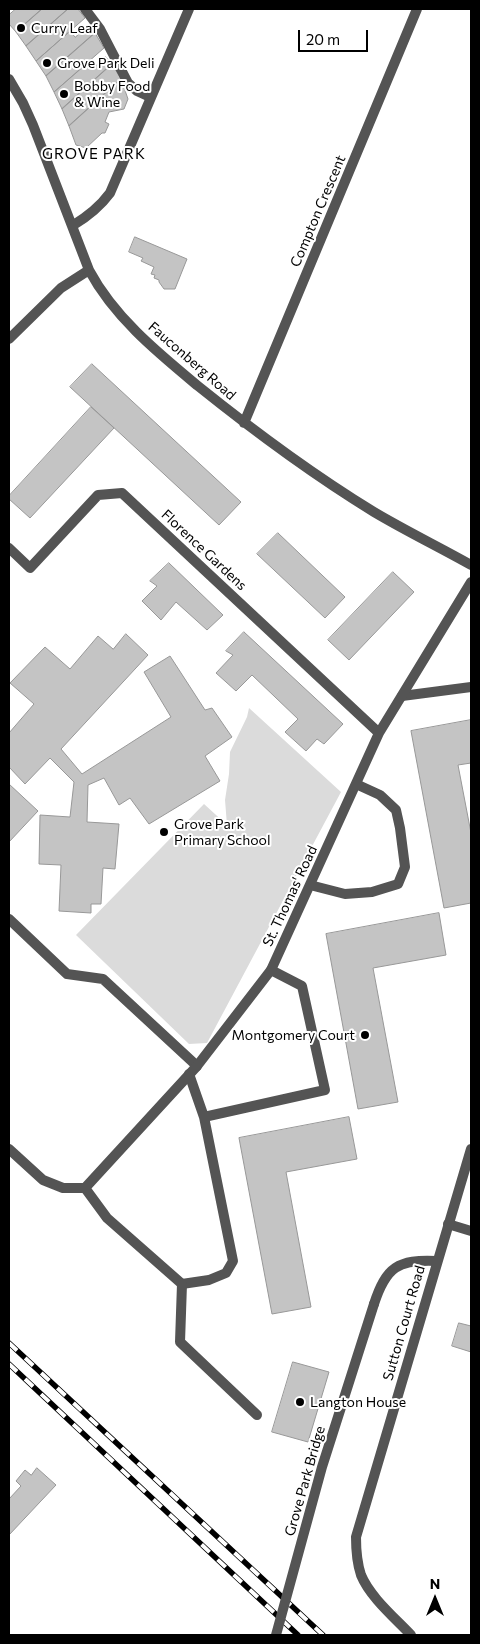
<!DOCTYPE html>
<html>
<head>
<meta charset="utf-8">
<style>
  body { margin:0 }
  #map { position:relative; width:480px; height:1644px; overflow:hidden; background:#fff; font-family:Commissioner,sans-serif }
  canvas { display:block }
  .frame { position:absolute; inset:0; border:10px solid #000; pointer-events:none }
  .north { position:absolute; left:410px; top:1574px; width:50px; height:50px; -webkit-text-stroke:4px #fff; paint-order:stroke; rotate:0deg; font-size:14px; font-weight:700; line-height:20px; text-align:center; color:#000 }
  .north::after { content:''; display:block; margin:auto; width:18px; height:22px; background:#000; clip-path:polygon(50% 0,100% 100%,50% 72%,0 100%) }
  .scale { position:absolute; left:298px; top:30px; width:70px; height:22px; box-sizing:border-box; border:2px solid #000; border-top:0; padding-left:6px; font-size:15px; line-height:18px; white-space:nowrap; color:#000; -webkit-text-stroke:4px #fff; paint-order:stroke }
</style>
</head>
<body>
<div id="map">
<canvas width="480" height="1644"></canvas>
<div class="frame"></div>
<div class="north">N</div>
<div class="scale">20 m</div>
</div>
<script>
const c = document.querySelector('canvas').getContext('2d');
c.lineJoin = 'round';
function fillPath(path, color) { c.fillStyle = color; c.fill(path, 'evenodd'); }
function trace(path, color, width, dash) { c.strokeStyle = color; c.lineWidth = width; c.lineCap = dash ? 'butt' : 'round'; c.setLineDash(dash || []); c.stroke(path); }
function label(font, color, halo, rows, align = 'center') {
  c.font = font + ' Commissioner,sans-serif'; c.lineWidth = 4; c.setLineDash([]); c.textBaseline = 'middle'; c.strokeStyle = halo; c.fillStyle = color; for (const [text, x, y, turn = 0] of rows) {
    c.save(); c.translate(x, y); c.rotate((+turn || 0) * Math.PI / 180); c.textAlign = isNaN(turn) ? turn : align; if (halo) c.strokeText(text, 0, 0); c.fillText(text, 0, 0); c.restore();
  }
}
fillPath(new Path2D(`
  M249 708 341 792 207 1043 189 1044 76 935 204 804 227 825 225 800 229 774 230 752 247 717Z`), '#dbdbdb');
const building = new Path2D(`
  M16 9H42L16 32 9 24V15Z
  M42 9H68L26 46 16 32Z
  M68 9H78L85 18 36 61 26 46Z
  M88 26 95 33 46 76 36 61 70 31 75 37Z
  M95 33 104 48 54 92 46 76Z
  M106 57 112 64 62 109 54 92 91 60 96 65Z
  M112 64 121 79 69 126 62 109Z
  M121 79 128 99 124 109 109 112 105 122 109 124 105 133H102L86 148 76 145 69 126Z
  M135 237 187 259 175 289H164L159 282V280L154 278 155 275 151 274 154 267 141 261 143 258 129 252Z
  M92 364 241 502 219 525 70 387Z
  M91 407 114 428 30 518 9 499V496Z
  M278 533 345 597 325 618 257 554Z
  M169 563 223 615 207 630 176 602 161 620 142 601 157 586 150 581Z
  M393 572 414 592 349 660 328 640Z
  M244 632 343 724 324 744 317 739 306 751 285 732 298 719 252 675 236 691 216 673 233 655 226 651Z
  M126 634 148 655 61 749 82 774 171 717 144 672 170 656 205 710 212 708 232 737 205 756 220 781 149 824 130 798 119 805 104 778 88 785 87 822 119 824 115 869 103 868 101 904H91V913L59 911 61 865 39 864 40 815 70 817 74 782 50 758 25 784 9 767V733L34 704 10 683 45 647 70 669 98 636 113 649Z
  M471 720V763L458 765 471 833V903L444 908 411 731Z
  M9 784 38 811 9 842Z
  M439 913 446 955 373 968 398 1102 358 1109 326 934Z
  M349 1117 357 1159 286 1172 311 1307 272 1314 239 1138Z
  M459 1323 471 1326V1352L452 1346Z
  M293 1362 329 1372 308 1442 272 1432Z
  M37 1468 56 1485 9 1535V1499L21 1486 16 1481 25 1470 31 1475Z`);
fillPath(building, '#c4c4c4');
trace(building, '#989898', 1);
trace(new Path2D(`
  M85 9 100 29 128 83 137 91 150 97
  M402 696 471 687
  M9 919 67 974 103 979 197 1066
  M204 1117 325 1090 302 986 271 970
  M182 1284 209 1280 226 1273 233 1261 204 1117 189 1074`), '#545454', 10);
trace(new Path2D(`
  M9 79 23 103 33 125 89 270C114 317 157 352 198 386 254 431 312 474 374 512 406 531 439 547 471 565
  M72 226C87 217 99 208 110 193L189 9
  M9 339 61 288 89 270
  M244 423 417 9
  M9 548 30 568 98 495 122 493 379 733
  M310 885 345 894 372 892 398 884 405 867 400 828 396 810 380 795 356 784
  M9 1149 43 1180 63 1188H85L197 1066 271 970 379 733 471 582
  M85 1188 107 1218 182 1284 180 1342 257 1415
  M448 1224 471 1231
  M374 1304C386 1267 398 1259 437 1261`), '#545454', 10);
trace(new Path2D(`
  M411 1635C395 1618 370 1597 361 1575 357 1563 356 1550 356 1537L471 1149`), '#545454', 10);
const rail = new Path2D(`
  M9 1343 323 1635
  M9 1364 298 1635`);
trace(rail, '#000', 5.5);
trace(rail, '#fff', 4, [11]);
trace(new Path2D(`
  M276 1635 322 1467 374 1304`), '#545454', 10);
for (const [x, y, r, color] of [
  [21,28,5,"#000"],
  [47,63,5,"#000"],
  [64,94,5,"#000"],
  [164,832,5,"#000"],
  [365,1035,5,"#000"],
  [300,1402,5,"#000"]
]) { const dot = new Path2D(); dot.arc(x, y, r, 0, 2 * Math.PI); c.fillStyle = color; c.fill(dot); trace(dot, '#fff', 2); }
label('14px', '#000', '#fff', [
  ["Curry Leaf",31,28],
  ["Grove Park Deli",57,63],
  ["Bobby Food",74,86],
  ["& Wine",74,102],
  ["Grove Park",174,824],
  ["Primary School",174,840],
  ["Montgomery Court",355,1035,"right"],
  ["Langton House",310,1402]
], 'left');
label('14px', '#000', '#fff', [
  ["Compton Crescent",318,211,-67],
  ["Fauconberg Road",192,361,41],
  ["Florence Gardens",204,550,43],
  ["St. Thomas' Road",290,896,-65],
  ["Sutton Court Road",404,1323,-74],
  ["Grove Park Bridge",305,1481,-74]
]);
c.letterSpacing = '1px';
label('15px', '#000', '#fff', [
  ["GROVE PARK",94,154]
]);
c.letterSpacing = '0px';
</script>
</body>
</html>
